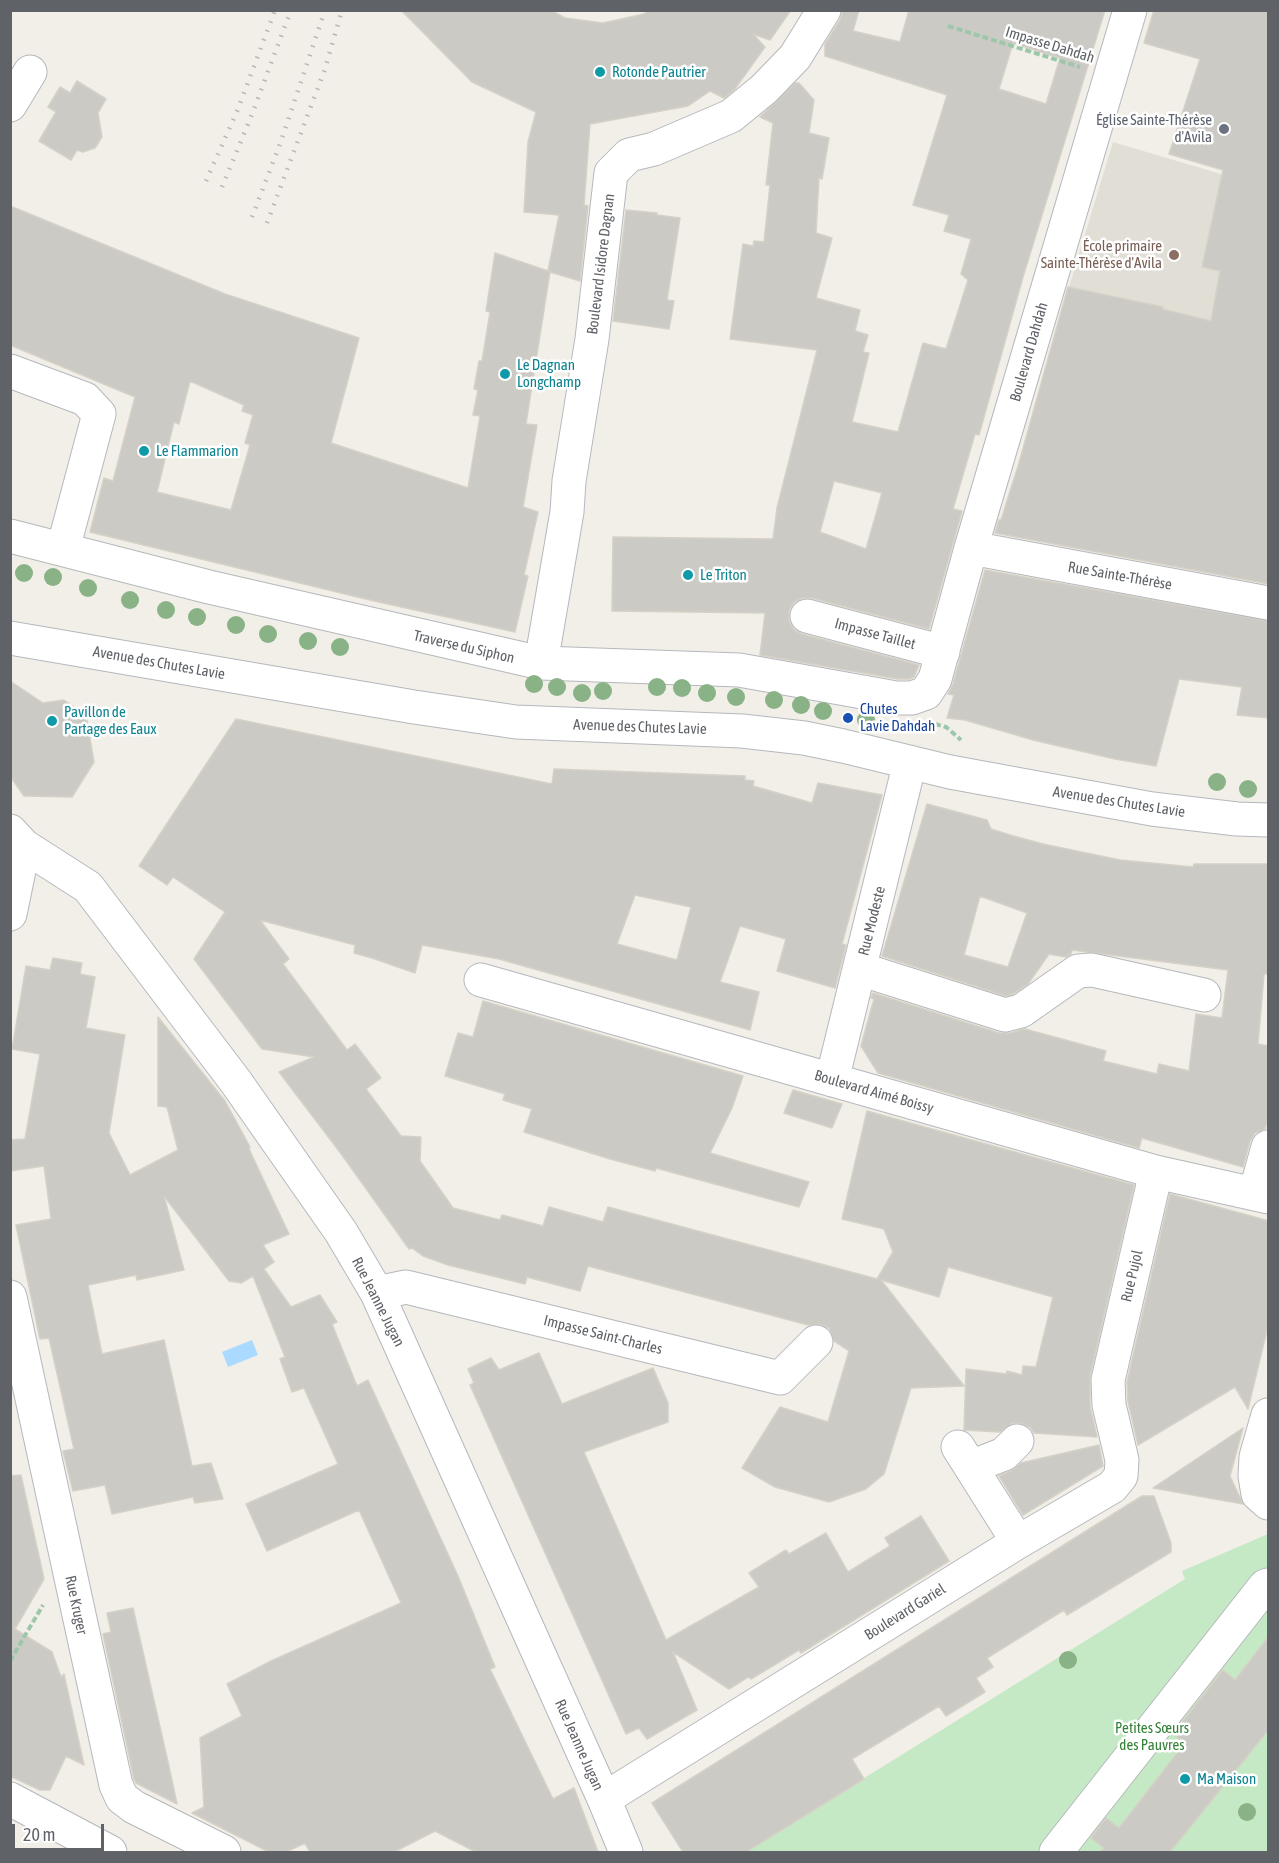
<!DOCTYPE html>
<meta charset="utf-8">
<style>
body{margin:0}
#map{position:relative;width:1279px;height:1863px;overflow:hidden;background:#f1efe8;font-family:"Asap Condensed",sans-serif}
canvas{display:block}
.frame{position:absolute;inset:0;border:12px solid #5f6368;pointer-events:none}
.scale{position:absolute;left:12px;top:1824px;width:92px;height:27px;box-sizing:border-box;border:3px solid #5f6368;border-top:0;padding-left:8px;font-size:18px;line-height:21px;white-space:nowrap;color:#5f6368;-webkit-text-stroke:4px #fff;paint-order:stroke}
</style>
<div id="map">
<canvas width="1279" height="1863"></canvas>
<div class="frame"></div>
<div class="scale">20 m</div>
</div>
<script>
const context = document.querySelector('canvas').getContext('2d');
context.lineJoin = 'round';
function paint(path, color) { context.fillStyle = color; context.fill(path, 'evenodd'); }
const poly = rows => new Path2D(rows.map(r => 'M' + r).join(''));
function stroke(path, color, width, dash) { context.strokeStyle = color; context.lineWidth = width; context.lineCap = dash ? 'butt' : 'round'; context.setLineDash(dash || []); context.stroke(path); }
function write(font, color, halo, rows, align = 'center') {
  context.font = font + ' "Asap Condensed",sans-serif'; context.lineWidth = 5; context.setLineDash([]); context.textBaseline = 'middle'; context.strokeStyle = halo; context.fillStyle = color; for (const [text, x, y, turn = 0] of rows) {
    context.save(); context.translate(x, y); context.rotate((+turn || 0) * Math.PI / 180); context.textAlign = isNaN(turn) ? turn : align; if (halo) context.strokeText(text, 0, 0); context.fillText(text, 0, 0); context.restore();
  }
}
const education = poly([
 [1113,142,1268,188,1268,461,1058,323]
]);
const green = poly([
 [1268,1534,1268,1852,745,1852,1185,1579,1182,1571]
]);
const water = poly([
 [252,1340,258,1355,228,1367,222,1352]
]);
const building = poly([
 [401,10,550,10,565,18,603,23,644,14,649,10,791,10,770,40,753,34,765,47,734,90,724,98,710,91,688,106,590,124,584,205,588,206,580,281,550,272,526,424,537,425,523,507,538,512,524,575,528,576,515,632,374,601,90,532,104,478,113,481,135,397,10,345,10,206,225,294,359,338,331,443,468,488,480,416,473,415,478,390,474,389,479,361,482,361,490,312,486,311,495,253,548,271,559,215,524,212,528,142,536,112,472,82,401,10],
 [190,381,244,405,242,411,253,415,245,443,250,445,231,510,157,492,174,422,179,424,190,381],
 [843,10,859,10,853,31,900,42,909,10,1105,10,1023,277,979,435,975,434,953,509,962,511,929,629,812,598,802,598,794,602,789,611,789,621,794,630,802,634,919,665,914,677,909,679,898,679,760,655,765,613,612,611,613,537,773,539,777,508,817,350,730,339,743,244,753,246,754,241,764,242,770,185,766,185,773,123,760,117,795,83,799,83,814,100,809,133,829,138,822,179,819,178,816,233,832,238,816,298,860,310,855,331,868,335,863,352,869,353,852,422,898,432,923,343,946,349,968,280,961,274,971,239,944,231,949,215,913,205,947,95,825,56,825,44,840,20,843,10],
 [1013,43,1060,58,1046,104,999,89,1013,43],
 [834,481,882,493,866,549,820,532,834,481],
 [1154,10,1269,10,1269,584,995,533,999,520,1001,520,1019,463,1068,287,1163,307,1162,309,1211,321,1220,271,1202,267,1223,170,1169,154,1200,59,1144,43,1154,10],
 [77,81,106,99,98,113,102,137,95,148,83,152,77,150,71,160,39,141,56,112,48,107,60,87,70,93,77,81],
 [626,210,657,213,657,215,680,218,667,300,674,301,669,329,613,321,626,210],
 [985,570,1269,621,1269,718,1237,715,1242,687,1179,679,1156,766,1115,759,1033,740,965,720,947,718,954,695,948,694,953,684,985,570],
 [10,681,43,703,64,700,86,715,94,762,72,797,24,796,10,776,10,681],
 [236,719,552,784,554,769,745,776,745,780,754,781,753,786,812,803,818,783,882,795,842,944,846,945,835,988,777,971,786,939,740,926,720,982,759,992,750,1030,499,959,422,945,415,973,372,958,354,953,355,945,260,920,289,959,283,964,347,1050,355,1044,381,1078,366,1089,401,1136,421,1137,420,1161,453,1208,500,1220,502,1215,543,1226,549,1207,603,1222,608,1207,877,1279,893,1252,884,1229,842,1219,867,1111,1134,1185,1090,1376,1090,1406,1097,1437,1034,1433,1030,1427,1021,1423,1012,1423,1000,1432,964,1430,966,1369,1007,1374,1007,1371,1022,1375,1023,1366,1036,1367,1053,1297,948,1267,939,1297,881,1280,964,1386,911,1388,884,1474,866,1489,829,1502,775,1487,742,1468,780,1407,828,1422,849,1351,834,1341,829,1328,820,1324,808,1325,588,1266,580,1291,527,1277,525,1284,448,1265,423,1256,412,1248,409,1249,342,1155,279,1072,314,1057,262,1049,194,959,225,912,173,877,167,885,139,866,236,719],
 [635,895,691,907,677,960,617,944,635,895],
 [927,804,987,820,991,829,1010,835,1043,844,1120,860,1193,867,1194,864,1269,864,1269,974,1264,974,1258,1044,1269,1046,1269,1115,1265,1129,1255,1133,1250,1141,1243,1167,1142,1138,1139,1148,878,1073,861,1046,874,999,871,998,873,993,999,1033,1010,1033,1025,1029,1106,1051,1103,1061,1157,1074,1159,1064,1189,1071,1196,1014,1222,1018,1228,970,1072,950,1071,954,1066,957,1049,954,1028,984,1013,994,1006,996,882,956,927,804],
 [980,896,1027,913,1008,967,964,955,980,896],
 [53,958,82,963,80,974,95,977,86,1028,125,1035,109,1133,130,1175,178,1150,167,1107,158,1106,158,1017,225,1101,250,1147,249,1149,289,1234,263,1245,274,1262,264,1269,291,1307,320,1295,337,1322,332,1324,357,1386,368,1380,458,1576,495,1667,490,1669,553,1799,574,1788,598,1852,476,1852,435,1831,394,1852,310,1852,305,1843,286,1852,269,1852,192,1813,204,1807,200,1738,242,1716,227,1684,271,1661,401,1603,359,1510,267,1551,246,1504,338,1464,304,1388,292,1392,280,1359,285,1357,253,1276,241,1283,229,1281,164,1196,184,1270,137,1280,136,1275,88,1285,102,1354,164,1340,192,1466,211,1463,223,1499,195,1503,193,1497,112,1514,105,1485,73,1491,63,1451,74,1449,49,1338,40,1339,16,1225,51,1219,44,1166,10,1171,10,1140,25,1139,40,1054,12,1049,26,966,50,970,53,958],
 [483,1001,743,1076,732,1108,710,1153,809,1182,799,1207,656,1168,655,1171,610,1159,524,1132,532,1109,503,1100,505,1094,445,1076,458,1033,473,1037,483,1001],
 [793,1090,842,1104,832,1128,784,1113,793,1090],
 [1170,1194,1269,1221,1269,1322,1248,1409,1235,1387,1138,1445,1128,1402,1127,1382,1170,1194],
 [539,1353,562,1404,653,1368,668,1403,668,1422,584,1452,666,1640,759,1587,749,1573,786,1550,789,1554,826,1533,848,1572,890,1546,885,1538,921,1516,949,1561,801,1653,799,1650,751,1679,748,1677,729,1689,673,1652,697,1710,647,1739,639,1728,626,1734,470,1385,474,1383,468,1369,491,1358,499,1370,539,1353],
 [1243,1428,1230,1476,1243,1504,1153,1488,1243,1428],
 [1099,1445,1103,1466,1023,1515,999,1476,1011,1471,1021,1463,1099,1445],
 [21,1475,44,1579,15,1629,52,1652,61,1677,64,1674,84,1765,66,1756,50,1790,40,1790,10,1776,10,1476,21,1475],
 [1142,1496,1154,1496,1171,1543,1171,1552,1067,1615,1064,1610,987,1658,993,1667,976,1678,985,1692,946,1716,939,1706,852,1759,864,1779,746,1852,683,1852,652,1803,1142,1496],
 [133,1608,170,1771,177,1804,136,1783,134,1779,103,1634,111,1632,107,1613,133,1608],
 [1269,1636,1269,1729,1170,1852,1100,1852,1104,1848,1091,1838,1106,1818,1119,1828,1185,1743,1173,1734,1223,1670,1235,1680,1269,1636]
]);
const path = poly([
 [948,26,1080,67],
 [935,724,946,727,961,740],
 [10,1661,43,1605]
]);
const minor = poly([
 [10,105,30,72],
 [10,371,85,399,99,414,63,549],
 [10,536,209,587,541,663,739,670,896,698,912,698,926,693,935,679,971,548,1130,10],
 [971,548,1268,603],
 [807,616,943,652],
 [10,638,414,707,516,722,742,731,804,738,843,746,950,772,1152,809,1237,819,1268,820],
 [541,663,567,512,569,481,592,339,611,173,629,155,654,149,731,116,764,89,795,57,824,10],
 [10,831,24,846,88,887,236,1082,341,1232,377,1293,604,1799,626,1852],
 [10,914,24,846],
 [860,969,1005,1015,1021,1011,1078,971,1092,970,1204,995],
 [481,980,1156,1172,1268,1197],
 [832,1080,910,762],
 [1255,1194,1268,1147],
 [377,1293,406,1287,780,1378,816,1342],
 [10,1297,116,1785,122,1798,134,1807,224,1852],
 [1268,1415,1256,1457,1255,1476,1258,1494,1268,1503],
 [958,1447,1018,1542],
 [971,1467,1004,1454,1017,1441],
 [10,1799,110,1852],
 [604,1799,1018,1542,1112,1487,1121,1476,1122,1460,1109,1405,1108,1380,1156,1172],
 [1056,1852,1265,1586,1268,1585]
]);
const rail = poly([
 [206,181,238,109,275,10],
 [222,187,251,117,291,10],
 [252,217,280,144,325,10],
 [267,223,325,69,342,10]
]);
const trees = [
 [24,573],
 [53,577],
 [88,588],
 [130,600],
 [166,610],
 [197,617],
 [236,625],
 [268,634],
 [308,641],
 [340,647],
 [534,684],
 [557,687],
 [657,687],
 [682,688],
 [603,691],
 [582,693],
 [707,693],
 [736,697],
 [774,700],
 [801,705],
 [823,711],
 [866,720],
 [1217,782],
 [1248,789],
 [1068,1660],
 [1247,1812]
];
const markers = [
 [600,72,6,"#0f9aa8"],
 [1224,129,6,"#6b7280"],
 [1174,255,6,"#8d6e63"],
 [505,374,6,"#0f9aa8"],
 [144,451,6,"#0f9aa8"],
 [688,575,6,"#0f9aa8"],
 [848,718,6,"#1a4fb4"],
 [52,721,6,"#0f9aa8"],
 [1185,1779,6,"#0f9aa8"]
];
const streetNames = [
 ["Impasse Dahdah",1050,45,17],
 ["Boulevard Isidore Dagnan",601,264,-83],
 ["Boulevard Dahdah",1029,352,-74],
 ["Rue Sainte-Thérèse",1120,576,10],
 ["Impasse Taillet",875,634,15],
 ["Traverse du Siphon",464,647,13],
 ["Avenue des Chutes Lavie",159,663,10],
 ["Avenue des Chutes Lavie",640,727,2],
 ["Avenue des Chutes Lavie",1119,802,9],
 ["Rue Modeste",872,921,-76],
 ["Boulevard Aimé Boissy",874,1092,16],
 ["Rue Pujol",1132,1276,-77],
 ["Rue Jeanne Jugan",378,1302,63],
 ["Impasse Saint-Charles",603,1335,14],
 ["Rue Kruger",76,1605,78],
 ["Boulevard Gariel",905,1612,-32],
 ["Rue Jeanne Jugan",579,1745,66]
];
const cultureNames = [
 ["Rotonde Pautrier",612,72],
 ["Le Dagnan",517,365],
 ["Longchamp",517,382],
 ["Le Flammarion",156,451],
 ["Le Triton",700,575],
 ["Pavillon de",64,712],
 ["Partage des Eaux",64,729],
 ["Ma Maison",1197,1779]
];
const worshipNames = [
 ["Église Sainte-Thérèse",1212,120],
 ["d'Avila",1212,137]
];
const educationNames = [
 ["École primaire",1162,246],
 ["Sainte-Thérèse d'Avila",1162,263]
];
const transitNames = [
 ["Chutes",860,709],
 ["Lavie Dahdah",860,726]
];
const parkNames = [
 ["Petites Sœurs",1152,1728],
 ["des Pauvres",1152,1745]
];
paint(education, '#e1ded6');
paint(green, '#c5e8c5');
paint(water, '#aadaff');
paint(building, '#cccac5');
stroke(building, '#d6d1c6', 1.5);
stroke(minor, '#b5b8bc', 35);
stroke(path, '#9cc7a9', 4, [6, 3]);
stroke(minor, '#fff', 33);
stroke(rail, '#b6b7b8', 4.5, [1.5, 8]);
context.fillStyle = '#89b387';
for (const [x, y] of trees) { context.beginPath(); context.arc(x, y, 9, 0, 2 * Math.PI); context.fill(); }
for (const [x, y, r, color] of markers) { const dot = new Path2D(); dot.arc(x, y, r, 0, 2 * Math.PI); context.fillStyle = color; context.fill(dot); stroke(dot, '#fff', 2); }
write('15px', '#5f6368', '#fff', streetNames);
write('15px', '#0d838f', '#fff', cultureNames, 'left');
write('15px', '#5b616d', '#fff', worshipNames, 'right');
write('15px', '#785e54', '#fff', educationNames, 'right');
write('15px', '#164399', '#fff', transitNames, 'left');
write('15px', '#348238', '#fff', parkNames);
</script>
